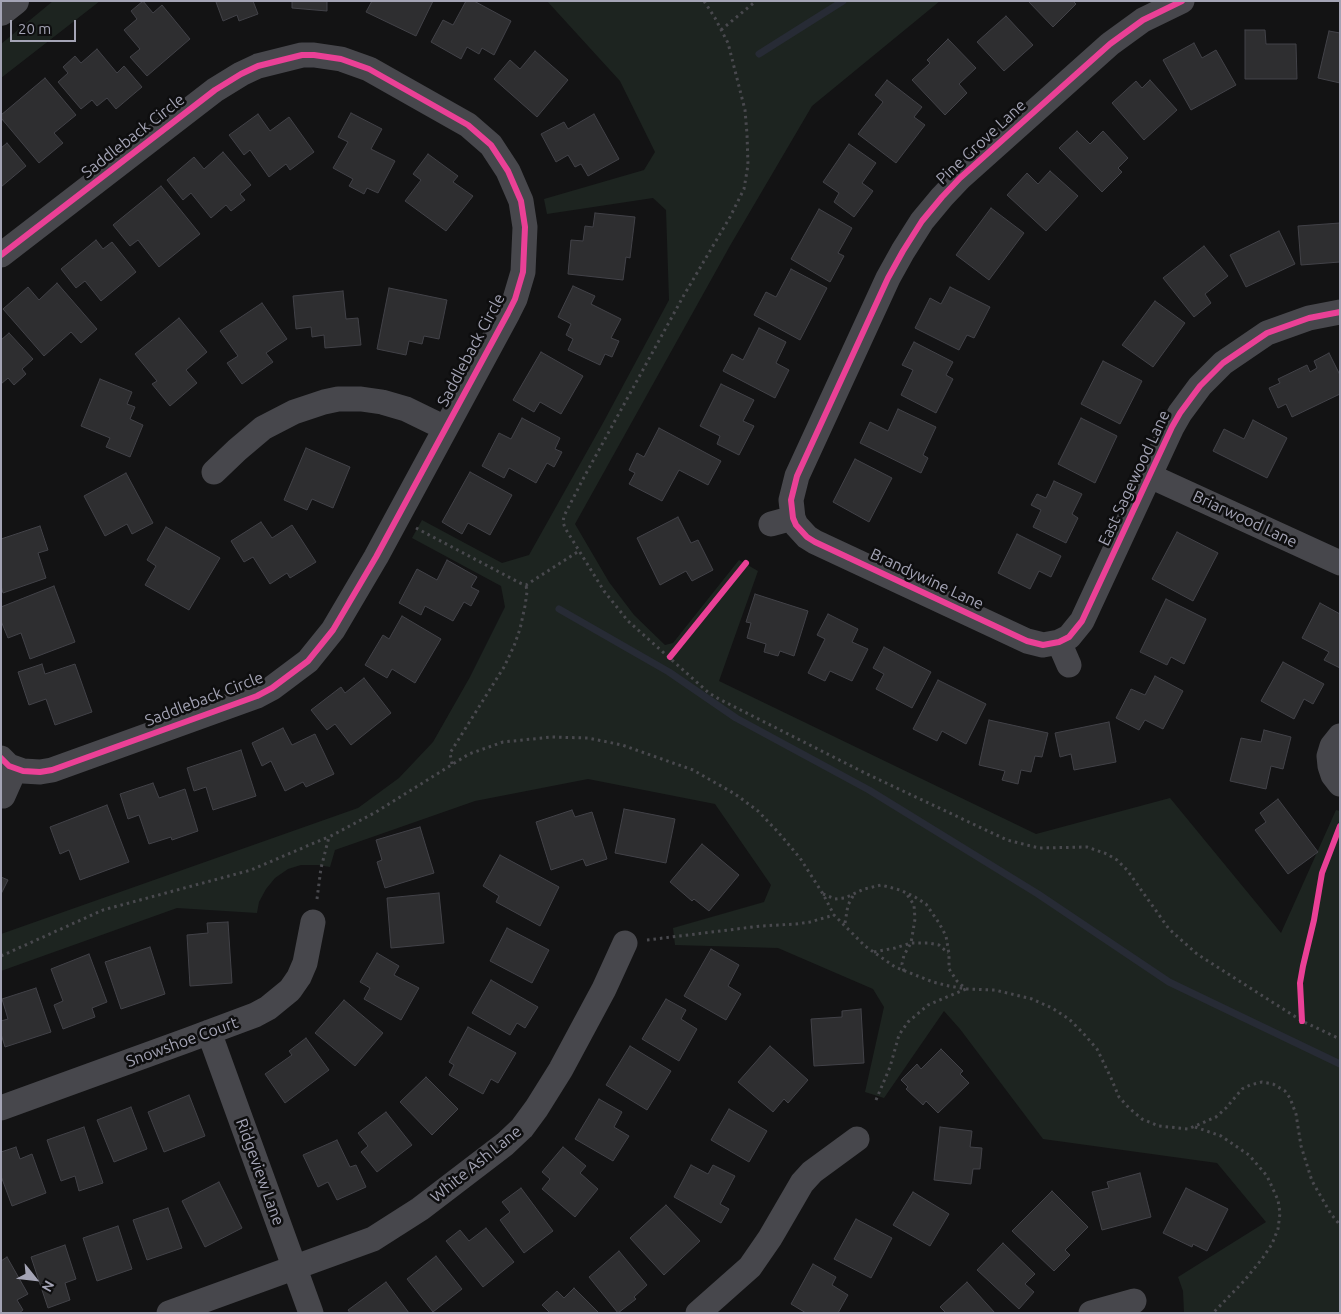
<!DOCTYPE html>
<style>
body{margin:0}
#map{position:relative;width:1341px;height:1314px;overflow:hidden;background:#131314;font-family:Ubuntu,sans-serif}
canvas{display:block}
.frame{position:absolute;inset:0;border:2px solid #a4a4b5;pointer-events:none}
.north{position:absolute;left:10px;top:1254px;width:50px;height:50px;-webkit-text-stroke:4px #0e0e0f;paint-order:stroke;rotate:119deg;font-size:14px;font-weight:700;line-height:20px;text-align:center;color:#a4a4b5}
.north::after{content:'';display:block;margin:auto;width:18px;height:22px;background:#a4a4b5;clip-path:polygon(50% 0,100% 100%,50% 72%,0 100%)}
.scale{position:absolute;left:10px;top:20px;width:66px;height:22px;box-sizing:border-box;border:2px solid #a4a4b5;border-top:0;padding-left:6px;font-size:15px;line-height:18px;white-space:nowrap;color:#a4a4b5;-webkit-text-stroke:4px #0e0e0f;paint-order:stroke}
</style>
<div id="map">
<canvas width="1341" height="1314"></canvas>
<div class="frame"></div>
<div class="north">N</div>
<div class="scale">20 m</div>
</div>
<script>
const context = document.querySelector('canvas').getContext('2d');
context.lineJoin = 'round';
function paint(path, color) { context.fillStyle = color; context.fill(path, 'evenodd'); }
const poly = rows => new Path2D(rows.map(r => 'M' + r).join(''));
function stroke(path, color, width, dash) { context.strokeStyle = color; context.lineWidth = width; context.lineCap = dash ? 'butt' : 'round'; context.setLineDash(dash || []); context.stroke(path); }
function write(font, color, halo, rows, align = 'center') {
  context.font = font + ' Ubuntu,sans-serif'; context.lineWidth = 5; context.setLineDash([]); context.textBaseline = 'middle'; context.strokeStyle = halo; context.fillStyle = color; for (const [text, x, y, turn = 0] of rows) {
    context.save(); context.translate(x, y); context.rotate((+turn || 0) * Math.PI / 180); context.textAlign = isNaN(turn) ? turn : align; if (halo) context.strokeText(text, 0, 0); context.fillText(text, 0, 0); context.restore();
  }
}
const green = poly([
 [53,1,100,1,1,78,1,44],
 [547,1,940,1,812,106,731,244,575,524,609,582,634,615,665,645,673,643,739,560,758,571,719,681,1036,834,1170,798,1281,933,1336,810,1340,811,1340,1313,1184,1313,1183,1291,1178,1277,1266,1222,1217,1163,1043,1139,960,1029,944,1011,884,1098,865,1092,884,1007,873,989,778,948,675,945,673,928,764,902,771,885,715,804,588,779,475,801,335,850,330,867,318,865,301,865,288,869,275,878,266,889,259,902,257,913,177,908,1,971,1,934,358,808,399,778,433,742,470,677,505,607,501,586,412,538,422,520,502,563,529,555,603,423,669,300,666,210,653,198,547,214,544,199,644,170,655,152,620,81]
]);
const stream = poly([
 [759,54,843,1],
 [559,609,669,672,736,718,869,790,1038,894,1169,982,1340,1064]
]);
const building = poly([
 [143,1,153,13,162,5,190,39,147,76,130,57,140,49,124,30,137,19,131,11,143,1],
 [218,1,253,1,258,14,239,21,237,15,223,21,216,2,218,1],
 [292,1,327,1,327,11,292,8,292,1],
 [372,1,433,1,416,36,366,12,372,1],
 [466,1,474,1,511,21,494,55,482,48,479,54,467,47,461,59,431,42,443,20,453,25,466,1],
 [1028,1,1073,1,1076,4,1053,27,1028,1],
 [1006,16,1033,45,1004,71,977,42,1006,16],
 [1245,30,1265,30,1266,44,1296,44,1297,79,1245,79,1245,30],
 [1329,31,1340,33,1340,83,1318,78,1329,31],
 [948,39,976,68,959,84,967,93,945,115,912,80,930,63,927,60,948,39],
 [1194,43,1202,58,1216,50,1236,85,1191,110,1163,60,1194,43],
 [97,49,117,73,124,66,142,87,116,109,107,98,97,106,92,100,81,109,58,82,68,73,63,67,75,56,81,63,97,49],
 [535,51,568,80,537,117,494,79,510,60,520,69,535,51],
 [45,78,76,115,54,133,63,143,39,163,1,118,1,115,45,78],
 [887,80,922,107,914,117,925,125,896,163,858,134,883,102,875,95,887,80],
 [1150,80,1177,110,1144,140,1112,103,1136,81,1142,88,1150,80],
 [351,113,382,129,371,149,395,161,378,193,367,188,364,194,349,186,353,179,333,168,348,142,338,137,351,113],
 [258,114,270,131,289,117,314,152,290,170,286,164,269,177,250,150,244,155,229,135,258,114],
 [594,114,619,159,588,176,581,164,575,167,568,155,556,162,541,134,564,122,568,129,594,114],
 [1077,131,1090,144,1103,131,1128,158,1118,168,1122,172,1102,192,1059,148,1077,131],
 [7,143,26,166,1,187,1,148,7,143],
 [849,144,876,163,862,183,873,191,854,217,834,202,839,193,823,182,849,144],
 [223,152,251,185,240,194,245,200,231,211,226,205,211,218,191,193,183,200,167,180,194,157,204,169,223,152],
 [428,154,458,176,453,182,473,196,446,231,405,201,421,180,413,174,428,154],
 [1050,171,1078,196,1046,231,1007,195,1027,173,1038,184,1050,171],
 [161,186,200,234,159,267,138,240,130,246,113,225,161,186],
 [991,208,1024,233,989,280,956,255,991,208],
 [819,209,852,228,838,253,844,256,830,282,791,259,819,209],
 [595,213,635,217,630,258,626,257,623,280,568,274,571,240,583,241,585,226,593,227,595,213],
 [1340,223,1340,262,1301,265,1298,226,1340,223],
 [1279,231,1295,264,1246,287,1230,255,1279,231],
 [96,240,103,249,112,242,136,272,101,301,85,281,76,288,61,269,96,240],
 [1204,246,1228,276,1205,294,1211,303,1194,317,1163,278,1204,246],
 [791,269,827,288,800,340,754,315,766,292,776,297,791,269],
 [57,283,97,329,81,343,71,332,44,356,3,309,28,287,39,300,57,283],
 [573,286,595,296,591,304,621,319,611,338,619,341,612,357,605,354,600,365,568,350,573,339,566,335,571,324,558,317,573,286],
 [950,287,990,307,974,338,967,335,959,350,915,328,930,298,941,304,950,287],
 [389,288,447,300,439,339,424,336,422,344,409,341,406,355,377,349,389,288],
 [343,291,346,319,358,318,361,345,325,348,324,335,312,337,311,327,296,329,293,296,343,291],
 [1155,301,1185,323,1153,367,1122,345,1155,301],
 [262,303,287,339,266,353,273,362,242,384,227,363,238,356,220,331,262,303],
 [179,318,207,352,186,370,197,383,170,406,152,384,157,381,135,354,179,318],
 [759,328,786,342,776,363,789,370,775,398,723,371,732,354,743,360,759,328],
 [9,333,33,359,22,369,26,374,14,385,8,378,1,384,1,340,9,333],
 [914,342,953,362,946,375,953,379,936,413,901,395,913,370,902,365,914,342],
 [541,352,583,376,561,414,540,402,534,412,513,400,541,352],
 [1329,353,1340,375,1340,394,1292,417,1286,404,1278,408,1269,388,1280,383,1278,379,1307,365,1310,372,1317,368,1314,361,1329,353],
 [1103,361,1142,381,1120,424,1081,404,1103,361],
 [100,379,132,392,127,404,135,407,130,419,143,425,130,457,106,447,110,438,81,426,100,379],
 [721,384,754,400,743,421,754,426,739,455,717,444,720,436,700,426,721,384],
 [898,409,936,427,923,455,928,458,921,473,860,443,870,422,888,431,898,409],
 [522,418,560,438,555,449,562,452,554,467,547,463,536,483,509,468,504,478,482,466,499,433,511,439,522,418],
 [1081,418,1117,436,1095,483,1058,464,1081,418],
 [1253,420,1287,438,1267,478,1213,451,1224,429,1244,439,1253,420],
 [659,428,721,461,708,485,679,470,662,501,629,484,635,473,629,470,637,453,644,457,659,428],
 [306,448,350,467,333,508,312,499,307,510,284,500,306,448],
 [855,459,892,478,869,522,833,502,855,459],
 [470,472,512,495,490,535,468,523,462,534,442,522,470,472],
 [126,473,153,523,132,534,127,524,105,536,84,496,126,473],
 [1054,481,1082,494,1072,514,1078,518,1066,543,1033,527,1041,510,1031,505,1037,494,1046,498,1054,481],
 [678,517,691,543,698,540,713,570,692,581,686,571,660,585,637,538,678,517],
 [261,522,272,538,292,525,316,562,290,578,287,573,270,584,253,557,244,562,231,541,261,522],
 [40,526,48,550,38,553,46,578,3,593,1,586,1,539,40,526],
 [166,527,220,558,189,610,145,585,156,566,147,560,166,527],
 [1177,532,1218,553,1193,601,1152,579,1177,532],
 [1017,534,1061,556,1051,577,1039,571,1030,589,998,573,1017,534],
 [447,560,477,577,471,587,479,591,471,606,464,602,453,621,425,606,421,615,399,603,417,569,437,580,447,560],
 [54,586,75,642,30,659,21,633,8,638,1,621,1,607,54,586],
 [755,594,808,611,794,656,780,651,778,656,764,652,766,644,747,638,751,623,746,622,755,594],
 [1166,599,1206,619,1184,664,1171,657,1167,665,1140,652,1166,599],
 [1320,603,1340,614,1340,668,1324,660,1329,652,1302,638,1320,603],
 [828,614,858,629,852,642,868,649,852,681,830,671,825,681,808,673,825,639,817,635,828,614],
 [402,616,441,639,415,683,392,669,387,678,365,665,383,635,389,639,402,616],
 [884,647,931,672,912,708,876,689,884,674,873,668,884,647],
 [1283,662,1324,684,1313,704,1304,699,1294,719,1261,701,1283,662],
 [42,664,45,674,75,664,92,712,55,725,46,699,29,705,18,672,42,664],
 [1155,676,1183,691,1163,729,1145,720,1139,730,1116,718,1131,689,1145,695,1155,676],
 [364,678,391,713,351,745,335,724,327,730,311,710,341,687,345,693,364,678],
 [938,680,986,704,966,744,942,731,937,741,913,729,938,680],
 [989,720,1048,733,1042,757,1035,756,1031,772,1021,770,1018,784,1002,780,1005,771,979,765,989,720],
 [1109,722,1116,762,1074,770,1071,754,1060,757,1055,733,1109,722],
 [283,728,292,745,315,734,334,774,306,787,303,782,285,791,271,761,262,766,252,743,283,728],
 [1264,730,1291,737,1283,769,1271,766,1266,789,1230,781,1241,738,1261,742,1264,730],
 [241,750,256,796,213,810,206,787,194,791,187,768,241,750],
 [153,783,159,798,185,789,198,831,172,840,171,837,149,844,139,815,128,819,120,794,153,783],
 [1278,799,1318,852,1288,874,1255,830,1266,822,1260,813,1278,799],
 [107,805,129,862,80,880,69,850,60,854,50,827,107,805],
 [624,809,675,819,666,863,615,853,624,809],
 [572,810,575,817,592,812,607,859,586,866,583,859,551,870,536,822,572,810],
 [420,827,434,873,385,888,377,862,382,860,376,840,420,827],
 [702,844,739,875,709,911,694,899,692,901,670,882,702,844],
 [500,855,559,887,540,926,496,902,499,896,483,886,500,855],
 [1,877,8,880,1,894,1,877],
 [439,893,444,943,391,948,387,898,439,893],
 [228,922,232,983,190,986,187,935,208,933,207,923,228,922],
 [507,928,549,950,532,983,490,961,507,928],
 [150,947,165,994,121,1009,105,962,150,947],
 [711,949,739,965,728,986,741,994,726,1020,684,996,711,949],
 [377,953,399,966,394,975,419,988,401,1020,364,999,370,988,360,982,377,953],
 [89,954,107,1002,92,1008,95,1017,63,1029,54,1005,63,1001,51,969,89,954],
 [491,980,538,1007,525,1028,517,1023,510,1035,472,1013,491,980],
 [36,988,51,1032,5,1047,1,1034,1,1021,8,1019,2,999,36,988],
 [666,999,686,1010,681,1019,697,1029,679,1061,642,1039,666,999],
 [344,1000,383,1033,355,1066,315,1033,344,1000],
 [861,1009,864,1063,814,1066,811,1019,842,1017,842,1011,861,1009],
 [468,1027,516,1053,498,1083,491,1079,483,1094,449,1075,454,1065,449,1062,468,1027],
 [306,1038,329,1070,285,1103,265,1074,292,1055,289,1051,306,1038],
 [630,1046,671,1071,647,1110,606,1085,630,1046],
 [770,1046,808,1080,788,1103,784,1099,773,1112,738,1082,770,1046],
 [941,1049,963,1071,960,1074,969,1083,938,1113,926,1101,923,1105,906,1089,908,1087,901,1080,917,1064,921,1069,941,1049],
 [426,1077,458,1109,432,1135,400,1102,426,1077],
 [189,1095,205,1136,164,1152,148,1112,189,1095],
 [599,1099,622,1112,614,1127,629,1136,613,1161,575,1139,599,1099],
 [131,1107,147,1149,114,1162,97,1120,131,1107],
 [729,1109,767,1131,749,1162,711,1140,729,1109],
 [386,1112,412,1145,377,1172,361,1152,368,1146,358,1133,386,1112],
 [84,1127,103,1183,79,1191,75,1176,61,1181,47,1140,84,1127],
 [940,1127,972,1131,970,1147,982,1148,980,1169,973,1169,971,1184,934,1180,940,1127],
 [337,1140,350,1167,356,1165,366,1187,337,1200,328,1182,318,1187,303,1155,337,1140],
 [16,1147,20,1159,32,1154,46,1193,12,1206,1,1176,1,1152,16,1147],
 [563,1147,586,1166,580,1173,598,1189,575,1217,542,1189,550,1179,542,1172,563,1147],
 [691,1165,708,1174,713,1165,735,1176,720,1204,729,1209,721,1223,674,1197,691,1165],
 [1140,1173,1151,1217,1102,1230,1092,1192,1109,1188,1107,1182,1140,1173],
 [219,1182,242,1228,205,1247,182,1201,219,1182],
 [521,1188,553,1231,524,1253,500,1220,510,1212,502,1202,521,1188],
 [1186,1188,1228,1209,1207,1251,1193,1244,1192,1247,1163,1233,1186,1188],
 [1052,1191,1088,1227,1065,1250,1070,1255,1054,1271,1012,1231,1052,1191],
 [913,1192,949,1214,930,1246,893,1225,913,1192],
 [666,1205,700,1241,664,1275,630,1238,666,1205],
 [168,1208,182,1248,147,1260,133,1220,168,1208],
 [856,1219,892,1238,871,1278,834,1259,856,1219],
 [118,1226,132,1269,97,1281,83,1238,118,1226],
 [486,1228,514,1262,483,1287,446,1241,460,1230,469,1241,486,1228],
 [1003,1243,1035,1274,1025,1284,1034,1292,1019,1309,977,1270,1003,1243],
 [65,1245,76,1279,65,1283,70,1300,48,1308,31,1257,65,1245],
 [619,1251,647,1285,634,1297,636,1299,618,1313,589,1277,619,1251],
 [436,1256,462,1289,433,1312,407,1279,436,1256],
 [7,1257,28,1294,17,1300,23,1310,19,1313,1,1313,1,1261,7,1257],
 [813,1264,836,1277,832,1285,848,1295,838,1313,806,1313,791,1304,813,1264],
 [386,1282,409,1313,350,1313,348,1310,386,1282],
 [967,1282,995,1313,946,1313,940,1307,967,1282],
 [574,1288,599,1313,550,1313,542,1305,557,1291,564,1298,574,1288]
]);
const path = poly([
 [704,1,715,18,728,43,745,110,747,134,748,165,744,189,730,217,684,295,583,479,564,516,563,522,565,528,604,591,628,621,709,693,719,699,867,774,1007,840,1039,848,1087,847,1107,854,1117,860,1127,870,1169,929,1197,954,1302,1021,1340,1039],
 [721,30,756,1],
 [416,528,520,583,526,585,579,551],
 [670,657,746,563],
 [452,764,450,753,504,667,514,646,520,629,525,606,527,592,526,585],
 [823,894,835,899,845,898,864,889,881,885,900,890,915,897,926,904,939,923,946,936,949,954,949,969,957,981,966,989],
 [317,899,321,868,329,837,376,812,469,754,503,742,552,737,588,738,622,745,693,770,735,794,758,811,778,832,800,858,823,894,834,915,865,946,895,967,933,982,949,986,967,989,995,990,1032,999,1052,1008,1069,1019,1083,1033,1097,1049,1111,1078,1119,1097,1129,1108,1142,1119,1159,1126,1188,1129,1216,1117,1226,1108,1242,1089,1250,1085,1262,1082,1273,1084,1285,1091,1290,1098,1296,1114,1301,1146,1312,1181,1331,1214,1340,1225],
 [845,923,848,905,853,896],
 [647,940,761,926,796,924,810,922,834,915],
 [874,952,895,948,911,943,929,943,939,945,948,953],
 [1,956,103,910,251,870,328,837],
 [904,971,902,964,904,955,911,943,915,919,914,905,906,893],
 [1302,1021,1300,983,1303,966,1314,920,1322,873,1340,826],
 [876,1100,890,1067,899,1035,908,1022,928,1005,966,989],
 [1195,1127,1221,1136,1249,1155,1267,1176,1278,1200,1280,1213,1278,1229,1272,1244,1262,1259,1244,1281,1213,1313]
]);
const street = poly([
 [1182,1,1143,20,1110,44,960,178,942,197,922,221,903,251,888,278,797,476,791,500,793,518,796,525,807,537,815,542,1027,641,1043,645,1059,642,1069,637,1082,621,1172,427,1180,413,1200,386,1223,363,1267,333,1309,318,1340,312],
 [1,255,215,90,241,74,258,66,302,55,314,55,341,59,369,69,468,125,491,145,508,171,521,201,525,227,523,272,515,299,508,313,376,557,333,630,308,661,272,688,257,696,52,770,40,772,23,771,9,766,1,758],
 [214,472,237,450,263,428,294,412,324,402,338,399,361,399,382,402,406,409,445,428],
 [1150,476,1340,563],
 [771,524,793,518],
 [1059,642,1069,665],
 [1340,736,1332,746,1329,756,1330,766,1333,775,1340,784],
 [3,796,15,769],
 [209,1032,311,1313],
 [1,1108,188,1040,255,1015,268,1008,290,990,299,977,305,963,313,922],
 [169,1313,373,1239,420,1209,505,1144,522,1128,536,1109,561,1069,604,989,625,943],
 [698,1313,750,1267,770,1238,802,1183,812,1172,857,1139],
 [1091,1313,1134,1301]
]);
const secondary = poly([
 [1,12,15,1]
]);
const cycleway = poly([
 [1182,1,1143,20,1110,44,960,178,942,197,922,221,903,251,888,278,797,476,791,500,793,518,796,525,807,537,815,542,1027,641,1043,645,1059,642,1069,637,1082,621,1172,427,1180,413,1200,386,1223,363,1267,333,1309,318,1340,312],
 [1,255,215,90,241,74,258,66,302,55,314,55,341,59,369,69,468,125,491,145,508,171,521,201,525,227,523,272,515,299,508,313,376,557,333,630,308,661,272,688,257,696,52,770,40,772,23,771,9,766,1,758],
 [670,657,746,563],
 [1302,1021,1300,983,1303,966,1314,920,1322,873,1340,826]
]);
const streetNames = [
 ["Saddleback Circle",133,136,-38],
 ["Pine Grove Lane",981,142,-43],
 ["Saddleback Circle",471,350,-62],
 ["East Sagewood Lane",1134,478,-65],
 ["Briarwood Lane",1245,519,25],
 ["Brandywine Lane",927,579,25],
 ["Saddleback Circle",204,699,-21],
 ["Snowshoe Court",182,1042,-20],
 ["White Ash Lane",476,1164,-39],
 ["Ridgeview Lane",260,1172,70]
];
paint(green, '#1d2420');
stroke(stream, '#272b35', 7);
paint(building, '#2e2e30');
stroke(building, '#424248', 1);
stroke(path, '#49494e', 3, [2.5, 4]);
stroke(street, '#47474c', 25);
stroke(secondary, '#4b4b50', 28);
stroke(cycleway, '#ea4096', 6);
write('16px', '#a4a4b5', '#0e0e0f', streetNames);
</script>
